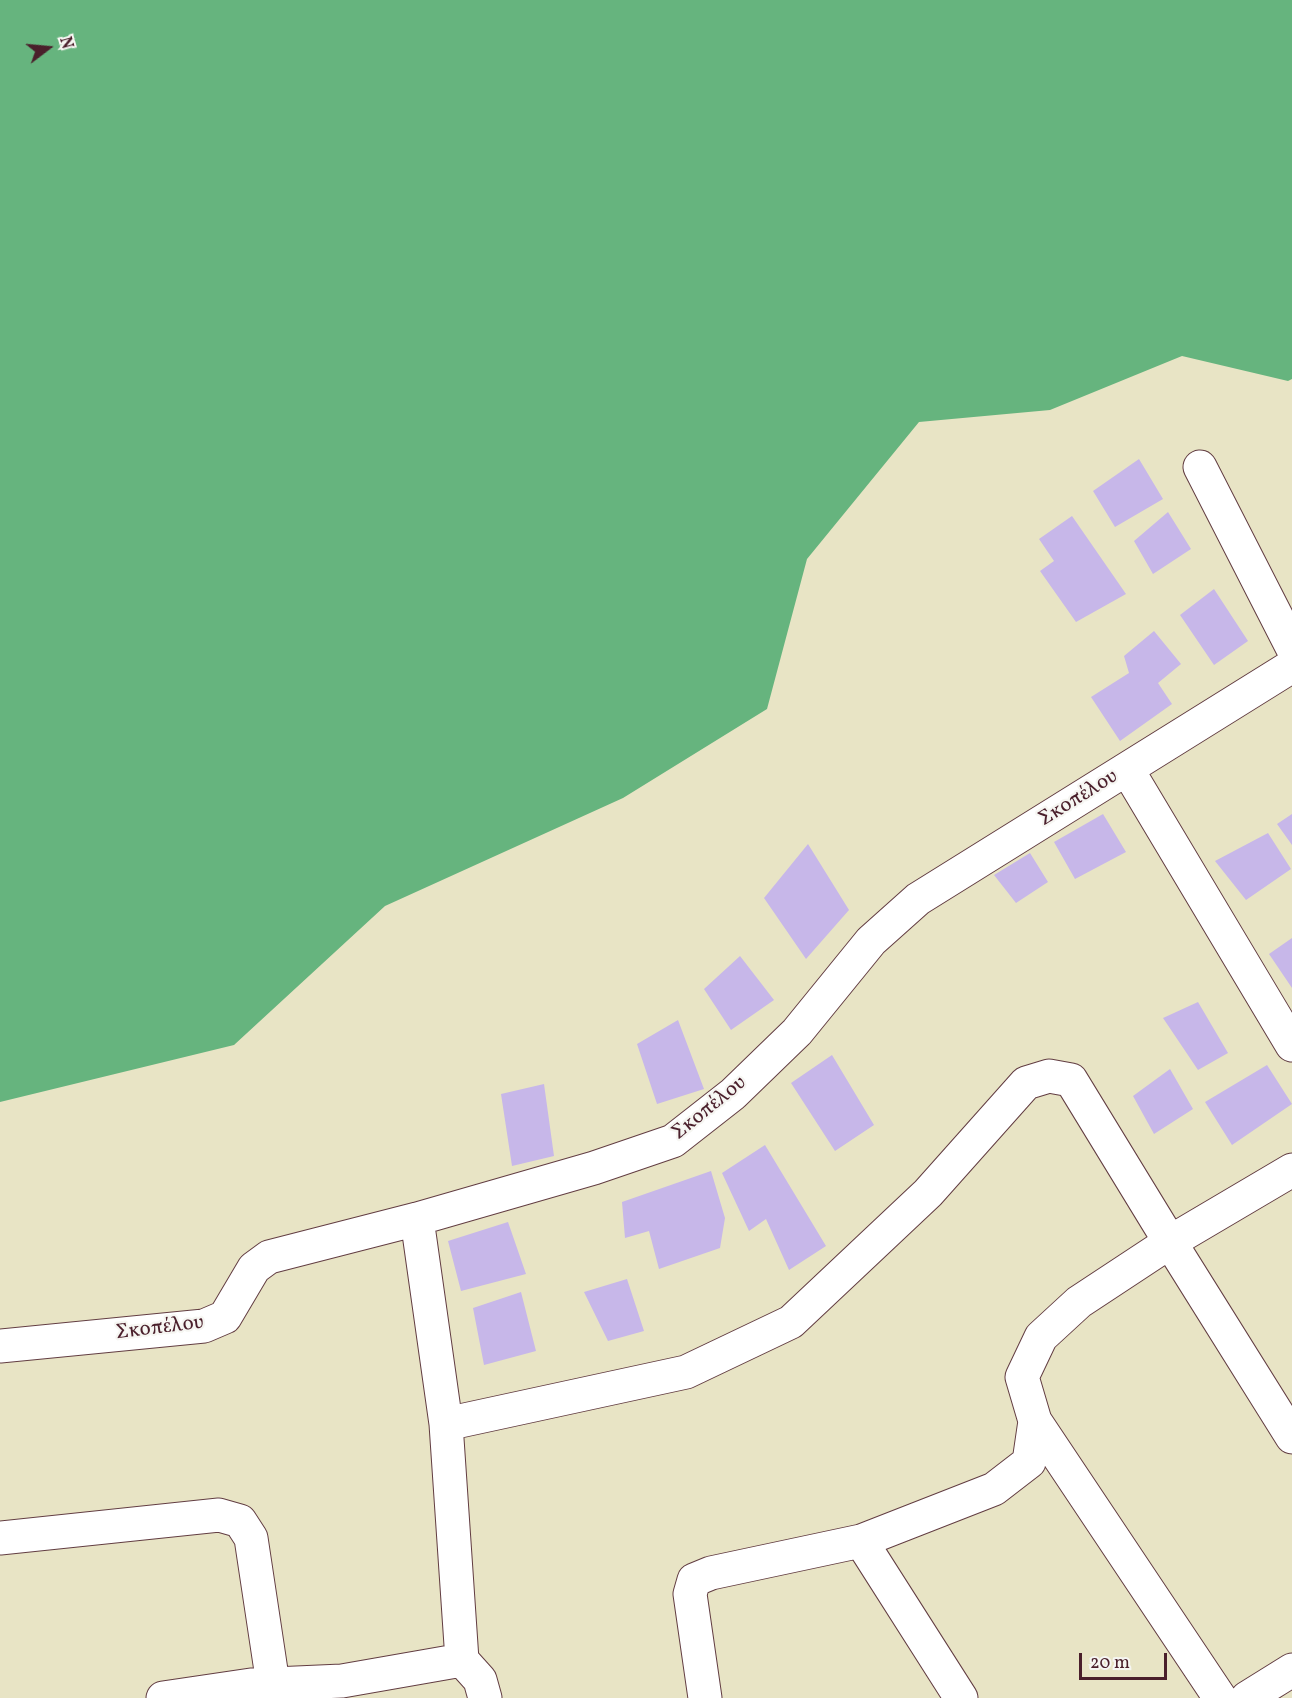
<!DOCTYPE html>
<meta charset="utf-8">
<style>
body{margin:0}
#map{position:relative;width:1292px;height:1698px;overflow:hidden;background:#e8e4c5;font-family:Vollkorn,serif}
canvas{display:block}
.north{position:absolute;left:18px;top:18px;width:60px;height:60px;-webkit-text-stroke:4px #f6f6f2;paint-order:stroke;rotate:74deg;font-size:16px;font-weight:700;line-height:24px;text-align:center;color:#4a1f2b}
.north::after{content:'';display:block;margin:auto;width:21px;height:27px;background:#4a1f2b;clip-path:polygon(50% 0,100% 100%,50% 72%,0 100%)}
.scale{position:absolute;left:1079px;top:1653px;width:88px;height:27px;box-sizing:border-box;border:3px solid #4a1f2b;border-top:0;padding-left:8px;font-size:18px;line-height:21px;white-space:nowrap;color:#4a1f2b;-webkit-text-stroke:4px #f6f6f2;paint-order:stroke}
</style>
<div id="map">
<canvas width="1292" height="1698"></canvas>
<div class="north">N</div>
<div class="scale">20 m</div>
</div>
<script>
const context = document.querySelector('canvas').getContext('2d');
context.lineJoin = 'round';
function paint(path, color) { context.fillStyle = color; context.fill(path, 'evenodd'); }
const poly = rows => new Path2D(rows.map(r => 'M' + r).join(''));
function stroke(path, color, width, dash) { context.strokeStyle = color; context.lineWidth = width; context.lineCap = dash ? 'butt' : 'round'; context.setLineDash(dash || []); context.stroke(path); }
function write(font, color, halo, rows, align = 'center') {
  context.font = font + ' Vollkorn,serif'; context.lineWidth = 4.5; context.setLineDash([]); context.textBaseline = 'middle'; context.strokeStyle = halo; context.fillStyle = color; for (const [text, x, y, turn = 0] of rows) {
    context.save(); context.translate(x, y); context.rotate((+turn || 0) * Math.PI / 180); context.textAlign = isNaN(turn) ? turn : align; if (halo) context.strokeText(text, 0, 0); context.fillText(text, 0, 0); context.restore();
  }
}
const forest = poly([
 [0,0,1292,0,1292,379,1288,381,1182,356,1050,410,919,422,807,559,767,709,623,798,385,906,234,1045,0,1102]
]);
const building = poly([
 [1139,459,1163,499,1115,527,1093,491],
 [1168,512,1191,549,1153,574,1134,541],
 [1072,516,1126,594,1076,622,1040,571,1054,561,1039,539],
 [1214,589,1248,641,1214,665,1180,615],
 [1154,631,1181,664,1158,683,1172,704,1120,741,1091,697,1129,673,1124,656],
 [1103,814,1126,852,1075,879,1054,842],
 [1292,814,1292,845,1277,824],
 [1268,833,1291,869,1246,900,1215,861],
 [808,844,849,910,806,959,764,898],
 [1030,853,1048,882,1016,903,994,875],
 [1292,938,1292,988,1269,954],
 [740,956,774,1000,731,1030,704,989],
 [1198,1002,1228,1053,1198,1070,1163,1018],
 [678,1020,704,1089,657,1104,637,1044],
 [832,1055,874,1125,835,1151,791,1083],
 [1267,1065,1292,1104,1232,1145,1205,1102],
 [1170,1069,1193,1109,1154,1134,1133,1096],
 [544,1084,554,1156,512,1166,501,1094],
 [765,1145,826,1246,789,1270,766,1219,749,1231,722,1173],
 [711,1171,725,1218,720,1248,659,1269,649,1231,625,1238,622,1202],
 [508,1222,526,1274,461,1291,448,1241],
 [627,1279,644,1331,608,1341,584,1292],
 [521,1292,536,1351,484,1365,473,1308]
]);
const minor = poly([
 [1200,467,1292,647],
 [1127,769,1292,1045],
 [417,1219,446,1424,462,1660,480,1680,485,1698],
 [0,1346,204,1326,225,1317,254,1268,269,1257,417,1219,594,1168,673,1141,733,1094,797,1032,871,941,918,899,1292,666],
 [1035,1421,1220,1698],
 [446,1424,686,1372,791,1322,928,1193,1026,1083,1049,1076,1071,1080,1170,1242,1292,1437],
 [0,1538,219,1515,240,1521,251,1538,273,1684],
 [861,1541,961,1698],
 [163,1698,251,1685,342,1681,462,1660],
 [705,1698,690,1594,694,1580,711,1573,861,1541,994,1489,1029,1462,1035,1421,1022,1377,1041,1337,1079,1302,1170,1242,1292,1170],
 [1247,1698,1292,1670]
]);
const streetNames = [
 ["Σκοπέλου",1079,799,-32],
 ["Σκοπέλου",710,1109,-39],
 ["Σκοπέλου",160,1329,-7]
];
paint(forest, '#66b47e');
paint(building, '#c7b7e9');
stroke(minor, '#623d42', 35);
stroke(minor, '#fff', 33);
write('21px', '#4a1f2b', '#f6f6f2', streetNames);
</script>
